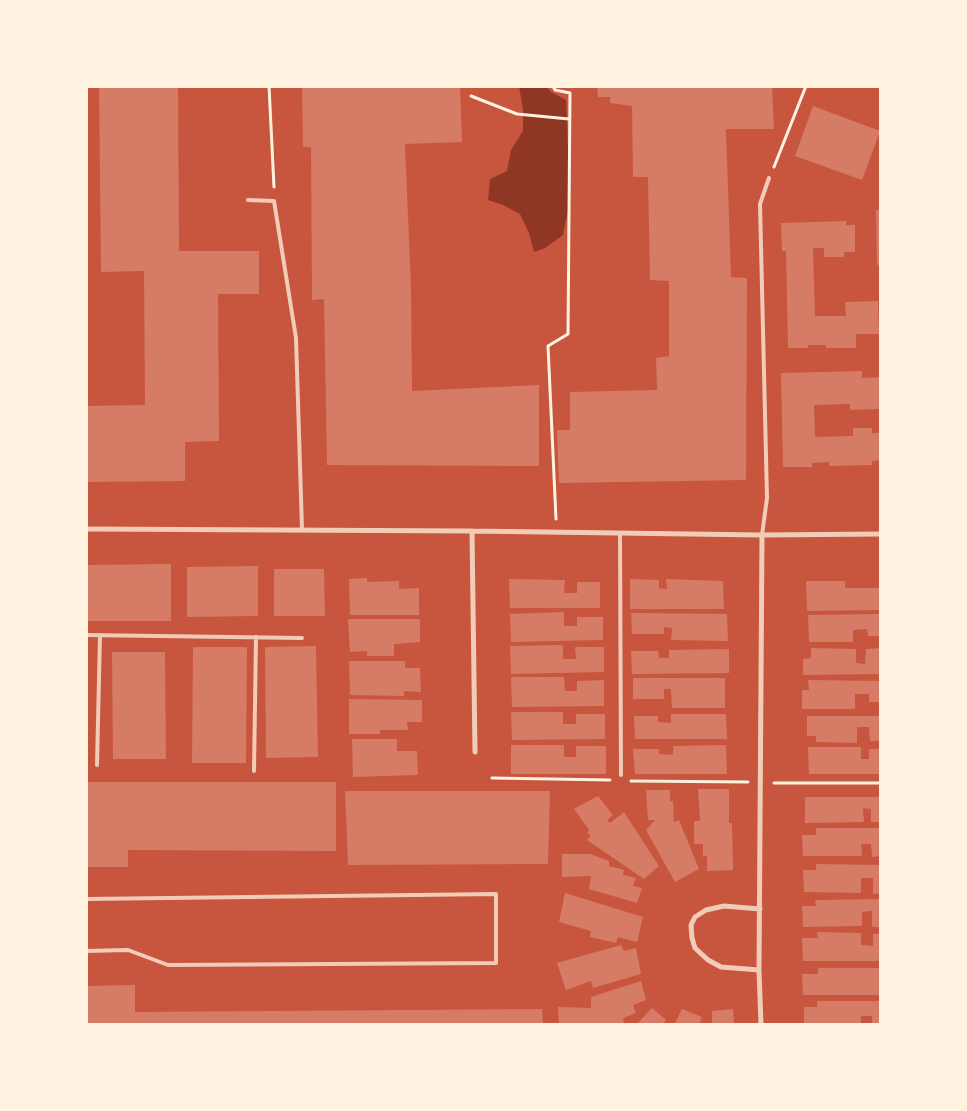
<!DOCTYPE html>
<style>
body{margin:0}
#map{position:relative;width:967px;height:1111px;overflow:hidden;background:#c8553d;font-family:Helvetica,sans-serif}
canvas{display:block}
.frame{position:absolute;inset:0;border:88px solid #fff3e0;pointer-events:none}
</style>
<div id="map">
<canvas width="967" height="1111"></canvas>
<div class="frame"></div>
</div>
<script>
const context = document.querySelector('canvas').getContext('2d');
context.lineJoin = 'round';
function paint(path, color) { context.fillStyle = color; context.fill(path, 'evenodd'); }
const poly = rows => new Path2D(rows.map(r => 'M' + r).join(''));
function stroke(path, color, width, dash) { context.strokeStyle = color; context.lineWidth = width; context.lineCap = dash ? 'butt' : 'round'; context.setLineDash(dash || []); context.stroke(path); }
const water = poly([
 [519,86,546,86,551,92,566,100,570,200,563,235,545,248,534,252,529,233,520,214,503,205,488,200,490,179,507,171,511,150,523,131,523,109]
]);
const building = poly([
 [99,86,178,86,179,251,259,251,259,294,218,294,219,441,185,442,185,481,86,482,86,406,145,405,144,271,101,272],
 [302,86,460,86,462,142,405,144,411,288,412,391,539,385,539,466,327,465,324,299,312,300,311,147,303,147],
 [597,86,772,86,774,129,726,129,731,277,747,278,746,480,559,483,557,430,570,430,570,392,657,390,656,358,669,356,669,281,650,280,648,177,633,177,632,106,610,103,610,97,598,97],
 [813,106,880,131,862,180,795,156],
 [876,210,881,210,881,264,877,265],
 [846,221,846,225,855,225,855,252,844,252,844,257,824,257,824,248,813,248,815,316,846,316,845,302,878,301,879,334,856,334,856,348,826,348,826,345,808,345,808,348,788,348,786,251,782,251,781,223],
 [862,371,862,378,881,377,881,409,850,410,850,404,814,405,815,437,853,436,853,428,872,428,872,433,881,433,881,460,872,461,872,465,829,466,829,462,812,463,812,467,783,467,781,373],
 [171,564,171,621,86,621,86,565],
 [258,566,258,616,187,617,187,567],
 [274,569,324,569,325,616,274,616],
 [367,578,367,582,399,581,399,589,419,588,419,615,350,615,349,579],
 [509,579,565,580,564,593,577,593,577,582,600,582,600,608,510,608],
 [630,579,659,580,659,588,667,589,666,579,723,581,724,609,630,609],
 [806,581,845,581,845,588,881,588,881,610,807,611],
 [564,612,564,626,577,626,577,617,603,617,603,640,511,642,510,614],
 [631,613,727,614,728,641,671,640,672,628,664,627,664,634,632,634],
 [881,614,881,636,868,636,867,629,853,630,853,642,809,642,808,615],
 [348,619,420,619,420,642,394,644,394,656,367,656,367,651,350,652],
 [563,645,563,659,576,659,575,647,604,647,604,672,511,674,510,646],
 [316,646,318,757,266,758,265,647],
 [193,647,247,647,246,763,192,763],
 [811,648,856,649,856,663,865,664,866,649,881,648,881,674,803,675,803,659,811,658],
 [729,649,729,673,632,674,631,651,658,651,659,658,669,658,669,650],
 [112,652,165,652,166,759,113,759],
 [349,661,405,661,405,668,420,668,421,692,404,691,404,696,350,695],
 [511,677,564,677,565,691,577,691,577,681,604,680,604,706,512,707],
 [633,678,725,678,725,708,672,708,671,689,664,689,664,699,633,699],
 [808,680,881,681,881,702,869,702,869,694,855,694,855,709,802,709,802,690,809,690],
 [349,699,422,700,422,722,407,722,408,730,380,730,380,734,349,734],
 [511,712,563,712,563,724,576,724,576,714,605,714,605,739,512,740],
 [671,714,726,714,727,739,635,739,634,716,658,716,658,722,671,723],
 [807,716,881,716,881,741,870,741,869,727,857,727,857,743,816,742,816,736,807,736],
 [352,739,397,739,397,751,417,751,418,775,353,777],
 [511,745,564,745,564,757,576,757,576,746,606,746,606,774,511,774],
 [726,745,727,774,635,774,633,749,659,749,659,754,673,755,673,746],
 [808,747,861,747,861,759,869,759,869,749,881,749,881,774,809,774],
 [86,782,336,782,336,851,128,850,128,867,86,867],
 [698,789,729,789,729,823,732,823,733,870,707,871,707,856,703,856,703,844,694,844,694,821,700,821],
 [646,790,670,790,670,801,673,801,674,822,679,820,699,869,675,882,646,830,655,820,648,820],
 [345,791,550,791,548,864,348,865],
 [598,796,613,815,607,820,610,823,624,812,659,866,644,879,587,840,591,836,587,833,589,830,574,809],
 [805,797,881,797,881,822,871,822,871,809,863,808,864,822,805,823],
 [816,828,881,828,881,856,872,857,871,844,861,844,862,856,803,856,802,835,816,835],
 [562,854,590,854,609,861,609,866,624,870,623,875,636,878,633,886,642,888,637,903,589,889,591,876,562,877],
 [816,864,881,865,881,893,873,894,873,878,861,878,861,893,804,892,803,870,816,870],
 [565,893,643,917,637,942,618,937,616,943,590,937,591,931,559,922],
 [881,899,881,927,872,927,872,911,862,912,862,926,803,927,802,906,816,906,815,900],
 [817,932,861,933,861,945,873,946,873,934,881,934,881,961,803,961,802,938,818,938],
 [621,945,624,951,636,948,641,974,593,988,591,981,566,990,557,963],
 [818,968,881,968,881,995,803,995,802,974,818,974],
 [641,981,646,1000,633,1005,636,1013,623,1018,624,1023,620,1025,559,1025,558,1007,591,1008,591,997],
 [135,985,135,1012,542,1009,543,1025,86,1025,86,986],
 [817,1001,881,1001,881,1025,872,1025,872,1016,861,1016,861,1025,804,1025,804,1007,817,1007],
 [652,1008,666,1020,662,1025,636,1025],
 [682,1009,702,1017,699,1025,674,1025],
 [733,1009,734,1025,712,1025,712,1011]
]);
const path = poly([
 [269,86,274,187],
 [553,86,555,90,570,93,568,334,548,346,556,519],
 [471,96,517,114,569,119],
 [774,167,806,86],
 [492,778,610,780],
 [631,781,748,782],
 [774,783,881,783]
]);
const service = poly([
 [248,200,274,201,296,338,302,529],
 [620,533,621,775],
 [762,535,767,498,760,204,769,178],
 [86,635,302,638],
 [97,765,100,635],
 [254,771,256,637],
 [86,899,496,894,496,963,168,965,128,950,86,951]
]);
const minor = poly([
 [86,529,472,531,762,535,881,534],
 [472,531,475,752],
 [759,970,721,967,708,960,695,948,692,938,691,925,695,917,706,910,724,906,760,909],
 [761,1025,759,970,762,535]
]);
paint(water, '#8f3625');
paint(building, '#d67c66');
stroke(path, '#fff3e0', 3);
stroke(service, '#f1ccb7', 4);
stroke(minor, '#f1ccb7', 5);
</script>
